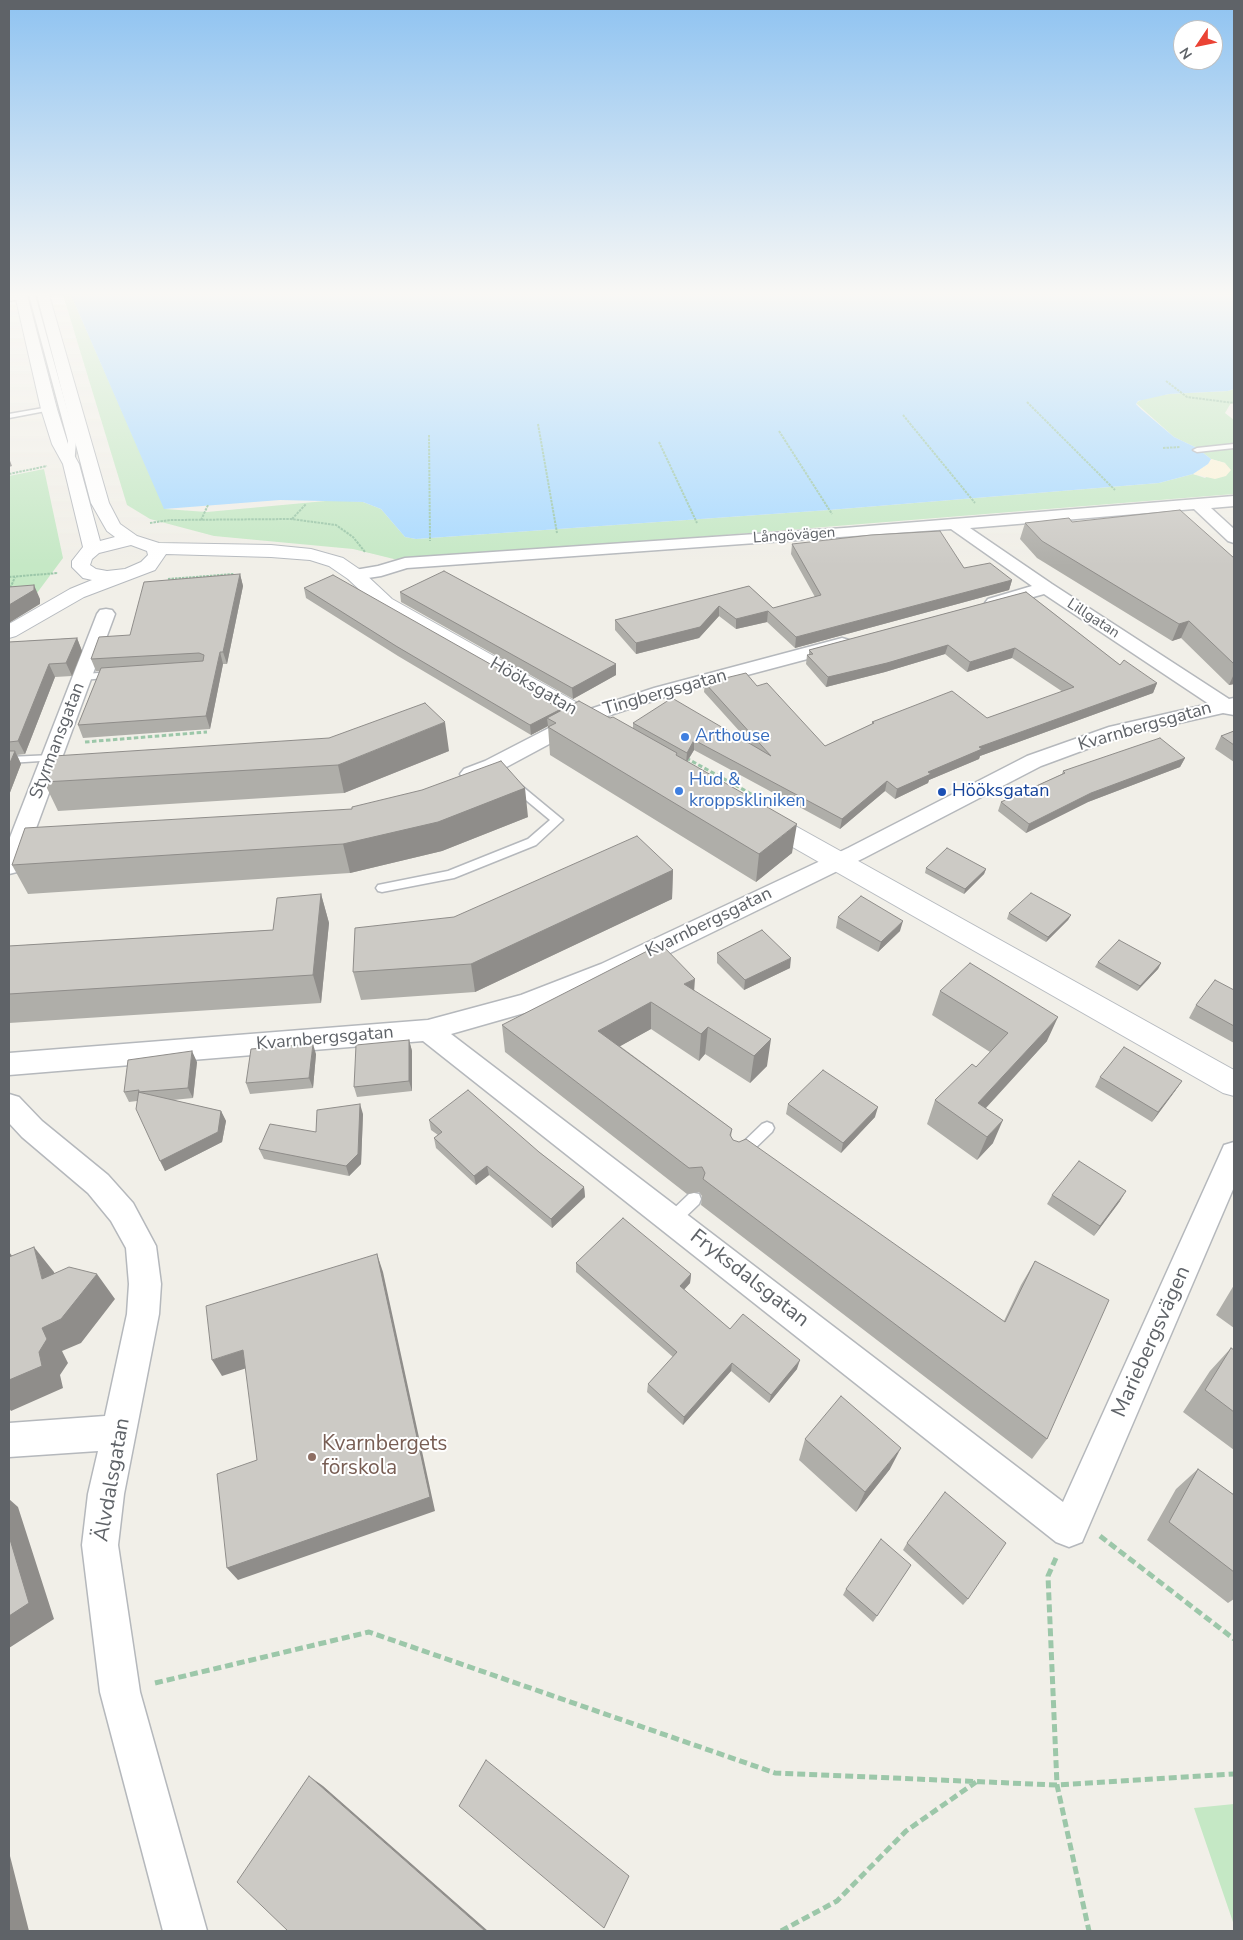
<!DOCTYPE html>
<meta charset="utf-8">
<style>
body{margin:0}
#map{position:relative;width:1243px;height:1940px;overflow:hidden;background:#f1efe8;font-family:"Nunito Sans",sans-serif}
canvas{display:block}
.frame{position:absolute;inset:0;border:10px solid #5f6368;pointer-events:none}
.north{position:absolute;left:1173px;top:20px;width:50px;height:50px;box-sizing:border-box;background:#fff;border:1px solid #bfc1c3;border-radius:50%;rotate:236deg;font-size:14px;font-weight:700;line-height:20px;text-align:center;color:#5f6368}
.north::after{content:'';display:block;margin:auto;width:18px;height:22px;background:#ea4335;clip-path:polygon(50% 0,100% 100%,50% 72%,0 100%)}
</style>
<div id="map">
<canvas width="1243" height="1940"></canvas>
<div class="frame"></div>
<div class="north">N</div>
</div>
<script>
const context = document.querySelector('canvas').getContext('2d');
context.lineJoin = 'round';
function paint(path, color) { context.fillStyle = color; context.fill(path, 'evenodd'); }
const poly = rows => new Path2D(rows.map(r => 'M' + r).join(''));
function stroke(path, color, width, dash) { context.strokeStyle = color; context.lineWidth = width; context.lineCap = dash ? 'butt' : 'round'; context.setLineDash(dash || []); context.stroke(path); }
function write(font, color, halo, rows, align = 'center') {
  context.font = font + ' "Nunito Sans",sans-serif'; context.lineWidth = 4; context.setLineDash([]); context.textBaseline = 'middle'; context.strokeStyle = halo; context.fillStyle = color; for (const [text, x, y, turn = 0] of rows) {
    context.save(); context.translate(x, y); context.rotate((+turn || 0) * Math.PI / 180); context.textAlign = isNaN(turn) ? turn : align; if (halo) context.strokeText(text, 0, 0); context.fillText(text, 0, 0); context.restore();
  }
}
const green = poly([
 [63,295,71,295,165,509,207,512,336,500,363,502,381,509,405,537,416,539,829,510,1159,483,1193,474,1205,478,1225,463,1211,459,1197,448,1174,437,1136,403,1144,398,1169,394,1228,391,1234,389,1234,402,1231,403,1225,413,1234,420,1234,494,402,561,353,549,214,536,150,519,127,505],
 [44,469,63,558,37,593,9,595,9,476],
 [1234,1804,1234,1925,1194,1808]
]);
const sand = poly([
 [1211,459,1225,463,1231,470,1226,476,1215,479,1193,474,1208,464]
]);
const water = poly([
 [71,295,1234,295,1234,389,1228,391,1169,394,1138,401,1136,404,1142,410,1174,437,1197,448,1211,459,1208,464,1193,474,1159,483,829,510,416,539,405,537,381,509,363,502,280,500,164,509]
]);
const pathFar2 = poly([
 [1166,381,1187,397,1234,403],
 [1027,402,1115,490],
 [903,415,975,503],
 [538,424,557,533],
 [779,431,832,514],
 [429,435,430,541],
 [659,442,697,523],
 [1163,448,1180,447],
 [9,474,47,466],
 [292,519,306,504],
 [201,520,208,505],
 [150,523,170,520,291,519,336,525,353,537,365,552],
 [9,577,58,573],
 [168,579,234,574],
 [9,591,15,577]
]);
const pathFar1 = poly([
 [85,742,207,732],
 [686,758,755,796]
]);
const path = poly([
 [1100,1536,1234,1639],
 [1056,1558,1048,1576,1057,1785,1089,1931],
 [155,1683,369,1632,775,1773,1057,1785,1234,1774],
 [781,1931,837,1901,906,1831,976,1782]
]);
const lane = poly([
 [29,295,35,295,76,441,74,466,67,464,68,441,29,295],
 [49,407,51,408,51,410,9,418,9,414,49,407],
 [1234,444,1234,448,1197,452,1193,450,1197,448,1234,444],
 [115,672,118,673,118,677,82,680,77,677,82,674,115,672],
 [52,755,57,758,56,760,9,763,9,757,52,755],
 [513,781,517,782,563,820,536,845,454,878,382,892,378,891,376,888,378,885,448,871,528,839,550,820,509,786,509,782,513,781],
 [767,1122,772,1124,774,1128,772,1132,745,1158,740,1160,735,1158,733,1154,735,1150,762,1124,767,1122],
 [694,1193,699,1194,701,1199,699,1204,677,1225,672,1227,667,1225,665,1220,667,1215,689,1194,694,1193]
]);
const street = poly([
 [9,295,26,295,27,296,25,298,9,301,9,295],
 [1234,496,1234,506,1211,508,1234,529,1234,543,1228,541,1194,509,970,528,1052,584,1229,699,1234,698,1234,715,1223,713,1122,736,1041,766,864,858,619,978,535,1010,451,1034,1063,1502,1220,1154,1224,1145,1234,1142,1234,1187,1082,1542,1069,1547,1056,1542,423,1041,9,1075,9,1053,428,1020,521,995,601,964,848,848,1027,756,1109,727,1209,704,1044,594,994,608,988,607,985,603,988,599,1032,586,951,529,407,568,381,576,355,580,349,579,346,575,349,571,378,566,405,558,844,528,1234,496],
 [106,609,112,610,115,614,35,831,17,872,9,874,9,840,97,614,100,610,106,609],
 [842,638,849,640,851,644,849,648,668,696,592,721,499,771,478,779,471,781,464,779,460,774,464,769,485,761,578,713,654,688,842,638],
 [9,1094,19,1097,42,1121,108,1175,133,1203,156,1246,161,1284,159,1314,124,1494,118,1545,140,1692,207,1931,163,1931,100,1692,82,1545,88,1494,98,1451,9,1457,9,1423,105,1416,127,1314,129,1284,126,1248,111,1221,88,1193,22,1137,9,1123,9,1094]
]);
const secondary = poly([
 [15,295,27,295,57,409,68,444,79,464,100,541,115,537,107,531,91,503,37,295,49,295,109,503,120,524,137,536,159,543,271,545,311,549,343,558,362,571,392,599,608,720,611,725,608,730,600,732,592,730,378,607,348,579,329,566,310,560,271,557,166,554,155,570,84,597,16,636,9,638,9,624,70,589,92,580,83,578,72,567,72,561,83,547,63,464,52,444,41,409,15,295],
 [131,545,147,551,148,555,141,562,125,569,107,571,96,569,90,565,92,559,99,553,131,545],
 [763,811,772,813,1234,1070,1234,1096,1223,1093,754,825,751,819,754,813,763,811]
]);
const wall = poly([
 [1072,522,1234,558,1234,684,1229,685,1181,638,1172,641,1037,558,1020,539,1025,523],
 [792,544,964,568,1012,580,1009,590,795,648,767,622,736,629,719,616,699,638,636,654,615,630,615,620,749,586,773,608,815,597,791,554],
 [240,574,243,586,227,664,223,664,210,729,83,738,78,725,100,671,96,671,91,659],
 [304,588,552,699,552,704,561,711,610,718,633,728,633,723,751,744,704,692,705,683,757,686,825,746,872,724,872,722,987,718,1063,692,1012,658,967,672,945,654,885,672,826,687,806,664,807,655,809,655,809,650,1026,592,1120,665,1157,683,1153,693,980,756,979,759,929,780,928,783,895,799,885,791,840,829,694,750,687,762,792,853,756,882,550,755,548,726,531,735,398,656,306,598],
 [400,592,616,664,616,675,573,699,401,602],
 [77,638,82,651,72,676,55,677,25,754,17,755,21,764,9,795,9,642],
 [1234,731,1234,762,1215,749,1221,736],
 [449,751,344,793,58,811,44,782],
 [1185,758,1180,767,1088,802,1026,833,998,811,1001,802,1062,774,1063,771],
 [352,809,528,817,442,851,350,873,28,894,12,865],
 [926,868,986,869,984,874,964,894,925,873],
 [673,870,672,899,475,992,361,1000,353,972],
 [321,894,329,923,321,1003,9,1023,9,946,273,930],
 [1009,913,1071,915,1068,920,1046,942,1007,919],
 [838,917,900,931,878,952,836,928],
 [717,953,790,968,744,990,717,963],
 [1098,962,1161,963,1158,969,1137,991,1095,967],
 [1234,990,1234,1043,1189,1018,1196,1005],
 [694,991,767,1066,750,1083,705,1054,699,1061,651,1029,620,1046,732,1129,731,1137,733,1140,1004,1321,1021,1285,1035,1261,1047,1439,1032,1459,701,1205,702,1196,699,1192,687,1194,505,1052,502,1025],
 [940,991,1047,1041,986,1108,993,1143,977,1160,927,1124,935,1100,976,1067,990,1052,932,1015],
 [409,1040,412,1051,412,1091,357,1097,354,1087],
 [316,1054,313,1088,250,1094,246,1083],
 [197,1062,193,1098,173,1100,221,1111,226,1121,222,1142,165,1171,137,1101,129,1102,124,1092],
 [1100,1077,1182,1081,1175,1091,1152,1122,1095,1087],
 [788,1104,875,1117,841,1153,786,1114],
 [363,1114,361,1164,349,1176,264,1159,259,1149,316,1132],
 [429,1120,539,1152,584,1187,585,1197,552,1228,489,1175,476,1185,436,1148,434,1138,438,1135,431,1130],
 [1052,1195,1120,1201,1094,1236,1047,1204],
 [576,1263,691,1274,690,1283,684,1290,730,1329,797,1369,769,1403,731,1371,683,1425,647,1392,648,1384,673,1357,576,1272],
 [1234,1285,1234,1328,1216,1315],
 [1231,1348,1234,1350,1234,1450,1183,1412,1210,1371],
 [805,1439,890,1469,856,1512,799,1460],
 [1198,1469,1234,1495,1234,1599,1228,1603,1147,1540,1176,1489],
 [907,1543,968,1599,963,1605,903,1550],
 [911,1565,873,1622,843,1595,846,1589]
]);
const shadedWall = poly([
 [9,458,12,466,9,467],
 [240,574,243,586,227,664,223,652],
 [1012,580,1009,590,795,648,796,637],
 [34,585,40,599,40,604,9,623,9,605],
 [719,606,719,616,699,638,636,654,636,643],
 [768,611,767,622,736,629,736,619],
 [1189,621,1181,638,1172,641,1179,624],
 [77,638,82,651,72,676,66,663],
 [948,645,945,654,885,672,826,687,828,677],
 [1015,648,1012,658,967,672,970,662],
 [220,652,223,664,210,729,206,716],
 [49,664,55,677,25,754,18,741],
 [616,664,616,675,573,699,572,688],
 [1234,674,1234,684,1229,685],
 [1157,683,1153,693,980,756,979,759,929,780,928,783,895,799,897,789,928,772,979,747],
 [561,709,562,719,547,718,548,726,531,735,530,725],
 [445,722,449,751,344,793,338,765],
 [694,740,694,750,686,763,687,753],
 [15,751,21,764,9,795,9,765],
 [1185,758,1180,767,1088,802,1026,833,1029,824,1091,793],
 [887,781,885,791,840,829,842,819],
 [525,788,528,817,442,851,350,873,343,844],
 [797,824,792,853,756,882,759,854],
 [986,869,984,874,964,894,965,889],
 [673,870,672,899,475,992,471,964],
 [321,894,329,923,321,1003,313,975],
 [1071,915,1068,920,1046,942,1048,937],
 [903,921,900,931,878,952,881,942],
 [791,958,790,968,744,990,745,980],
 [1161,963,1158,969,1137,991,1140,986],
 [695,979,693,1006,684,984],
 [651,1002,651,1029,599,1058,598,1031],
 [1058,1017,1047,1041,970,1125,978,1103],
 [708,1027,705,1054,699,1061,701,1034],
 [771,1039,767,1066,750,1083,754,1056],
 [409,1040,412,1051,412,1091,409,1081],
 [313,1044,316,1054,313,1088,309,1078],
 [192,1051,197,1062,193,1098,188,1088],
 [1182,1081,1175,1091,1152,1122,1158,1112],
 [360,1104,363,1114,361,1164,349,1176,346,1166],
 [878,1107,875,1117,841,1153,843,1143],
 [221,1111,226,1121,222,1142,165,1171,160,1161],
 [1003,1120,993,1143,977,1160,987,1137],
 [487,1166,489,1175,476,1185,474,1176],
 [584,1187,585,1197,552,1228,551,1219],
 [1126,1191,1120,1201,1094,1236,1100,1226],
 [34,1247,54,1272,62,1304,42,1279],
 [9,1252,22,1268,9,1264],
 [377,1254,383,1272,435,1511,238,1580,227,1568],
 [97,1274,115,1299,81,1343,62,1351,68,1363,60,1375,63,1388,11,1411,9,1408,9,1380,39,1352,42,1328],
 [691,1274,690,1283,679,1295,680,1286],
 [243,1350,253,1366,222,1376,212,1360],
 [800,1360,797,1369,769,1403,771,1395],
 [732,1363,731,1371,683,1425,684,1417],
 [901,1448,890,1469,856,1512,865,1492],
 [9,1499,18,1507,54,1619,9,1648],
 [309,1776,323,1786,488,1931,485,1931],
 [9,1855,10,1856,29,1931,9,1931]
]);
const building = poly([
 [1180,510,1234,558,1234,664,1189,621,1179,624,1042,541,1025,523,1069,518,1072,522,1180,510],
 [940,531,964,568,990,563,1012,580,796,637,768,611,736,619,719,606,700,627,636,643,615,620,749,586,773,608,821,595,792,544,871,535,940,531],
 [444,571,616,664,572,688,400,592,444,571],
 [240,574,223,652,220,652,206,716,78,725,101,668,203,661,204,655,199,653,91,659,99,637,130,635,144,582,240,574],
 [333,575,552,699,548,702,561,709,530,725,396,646,304,588,333,575],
 [34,585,34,590,9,605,9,587,34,585],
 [1026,592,1120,665,1124,660,1157,683,979,747,982,749,928,772,931,774,897,789,887,781,842,819,694,740,687,753,633,723,672,698,771,756,705,683,746,673,757,686,767,683,825,746,874,723,872,722,952,691,987,718,1074,687,1015,648,970,662,948,645,887,663,828,677,807,655,813,654,809,650,1026,592],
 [77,638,66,663,49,664,18,741,9,742,9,642,77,638],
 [579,701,610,718,613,717,677,753,676,755,797,824,759,854,548,727,556,723,547,718,579,701],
 [425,703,445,722,338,765,44,782,54,756,329,738,425,703],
 [1234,731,1234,745,1221,736,1234,731],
 [1160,738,1185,758,1091,793,1029,824,1001,802,1065,773,1063,771,1160,738],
 [9,751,15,751,9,765,9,751],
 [501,761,525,788,438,822,343,844,12,865,25,828,352,809,352,807,422,790,501,761],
 [637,836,673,870,471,964,353,972,355,928,454,917,637,836],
 [947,848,986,869,965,889,926,868,947,848],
 [1031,893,1071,915,1048,937,1009,913,1031,893],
 [321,894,313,975,9,994,9,946,273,930,277,898,321,894],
 [861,896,903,921,881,942,838,917,861,896],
 [762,930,791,958,745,980,717,953,762,930],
 [1119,940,1161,963,1140,986,1098,962,1119,940],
 [661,944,695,979,684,984,771,1039,754,1056,708,1027,701,1034,651,1002,598,1031,732,1129,730,1135,733,1140,739,1142,746,1139,1005,1322,1035,1261,1109,1300,1047,1439,703,1179,705,1173,702,1167,689,1168,502,1025,661,944],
 [970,963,1058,1017,978,1103,1003,1120,987,1137,935,1100,972,1064,976,1067,1008,1033,940,991,970,963],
 [1215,980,1234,990,1234,1026,1196,1005,1215,980],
 [409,1040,409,1081,354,1087,356,1045,409,1040],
 [313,1044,309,1078,246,1083,251,1049,313,1044],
 [1124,1047,1182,1081,1158,1112,1100,1077,1124,1047],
 [192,1051,188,1088,138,1092,221,1111,218,1132,160,1161,136,1109,139,1090,124,1092,128,1060,192,1051],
 [823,1070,878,1107,843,1143,788,1104,823,1070],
 [468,1090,539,1152,584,1187,551,1219,487,1166,474,1176,434,1138,442,1132,429,1120,468,1090],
 [360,1104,358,1154,346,1166,259,1149,270,1124,316,1132,317,1110,360,1104],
 [1079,1161,1126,1191,1100,1226,1052,1195,1079,1161],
 [623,1218,691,1274,680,1286,730,1329,743,1314,800,1360,771,1395,732,1363,684,1417,648,1384,677,1352,576,1263,623,1218],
 [34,1247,42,1279,69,1267,97,1274,61,1319,42,1328,47,1339,39,1352,42,1366,9,1380,9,1257,34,1247],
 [377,1254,430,1497,227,1568,217,1474,257,1460,243,1350,212,1360,206,1306,377,1254],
 [1231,1348,1234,1350,1234,1412,1205,1390,1231,1348],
 [841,1396,901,1448,865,1492,805,1439,841,1396],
 [1198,1469,1234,1495,1234,1572,1169,1522,1198,1469],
 [945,1492,1006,1543,968,1599,907,1543,945,1492],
 [9,1536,29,1603,9,1616,9,1536],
 [881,1539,911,1565,877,1616,846,1589,881,1539],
 [486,1760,629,1876,604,1928,459,1806,486,1760],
 [309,1776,485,1931,288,1931,237,1882,309,1776]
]);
const markers = [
 [685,737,5,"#3f7fe0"],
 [679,791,5,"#3f7fe0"],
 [942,792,5,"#1a4fb4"],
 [312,1457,5,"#8d6e63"]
];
const farStreetnames = [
 ["Långövägen",794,536,-4],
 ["Lillgatan",1093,619,33]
];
const streetNames = [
 ["Hööksgatan",533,687,30],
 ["Tingbergsgatan",665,693,-16],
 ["Kvarnbergsgatan",1145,727,-16],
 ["Styrmansgatan",58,741,-69],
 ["Kvarnbergsgatan",709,923,-26],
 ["Kvarnbergsgatan",325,1039,-5]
];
const shopNames = [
 ["Arthouse",695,737],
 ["Hud &",689,781],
 ["kroppskliniken",689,802]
];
const transitNames = [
 ["Hööksgatan",952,792]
];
const nearStreetnames = [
 ["Fryksdalsgatan",749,1279,38],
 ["Mariebergsvägen",1152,1342,-66],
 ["Älvdalsgatan",113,1480,-80]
];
const nearEducationnames = [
 ["Kvarnbergets",322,1445],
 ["förskola",322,1469]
];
paint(green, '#c5e8c5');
paint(sand, '#fbf3d9');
paint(water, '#aadaff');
stroke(lane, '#b5b8bc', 3);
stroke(street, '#b5b8bc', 3);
stroke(secondary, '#b6babf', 2);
stroke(pathFar2, '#9cc7a9', 2, [2.5, 1]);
stroke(pathFar1, '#9cc7a9', 3, [4.5, 2.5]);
stroke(path, '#9cc7a9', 5, [8, 4]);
paint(lane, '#fff');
paint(street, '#fff');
paint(secondary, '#fff');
paint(wall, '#afaea9');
paint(shadedWall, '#8f8d8a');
paint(building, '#cccac5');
stroke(building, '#8f8d8a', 1);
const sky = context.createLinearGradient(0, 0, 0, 566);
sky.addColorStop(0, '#8fc3f1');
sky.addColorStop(0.52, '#f9f8f5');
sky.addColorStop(1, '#f9f8f500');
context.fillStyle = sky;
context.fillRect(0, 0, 1243, 566);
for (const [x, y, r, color] of markers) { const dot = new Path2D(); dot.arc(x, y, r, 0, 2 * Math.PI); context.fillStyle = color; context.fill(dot); stroke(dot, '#fff', 2); }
write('15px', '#5f6368', '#fff', farStreetnames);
write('18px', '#5f6368', '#fff', streetNames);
write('18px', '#366cbe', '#fff', shopNames, 'left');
write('18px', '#164399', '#fff', transitNames, 'left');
write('21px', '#5f6368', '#fff', nearStreetnames);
write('21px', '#785e54', '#fff', nearEducationnames, 'left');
</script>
